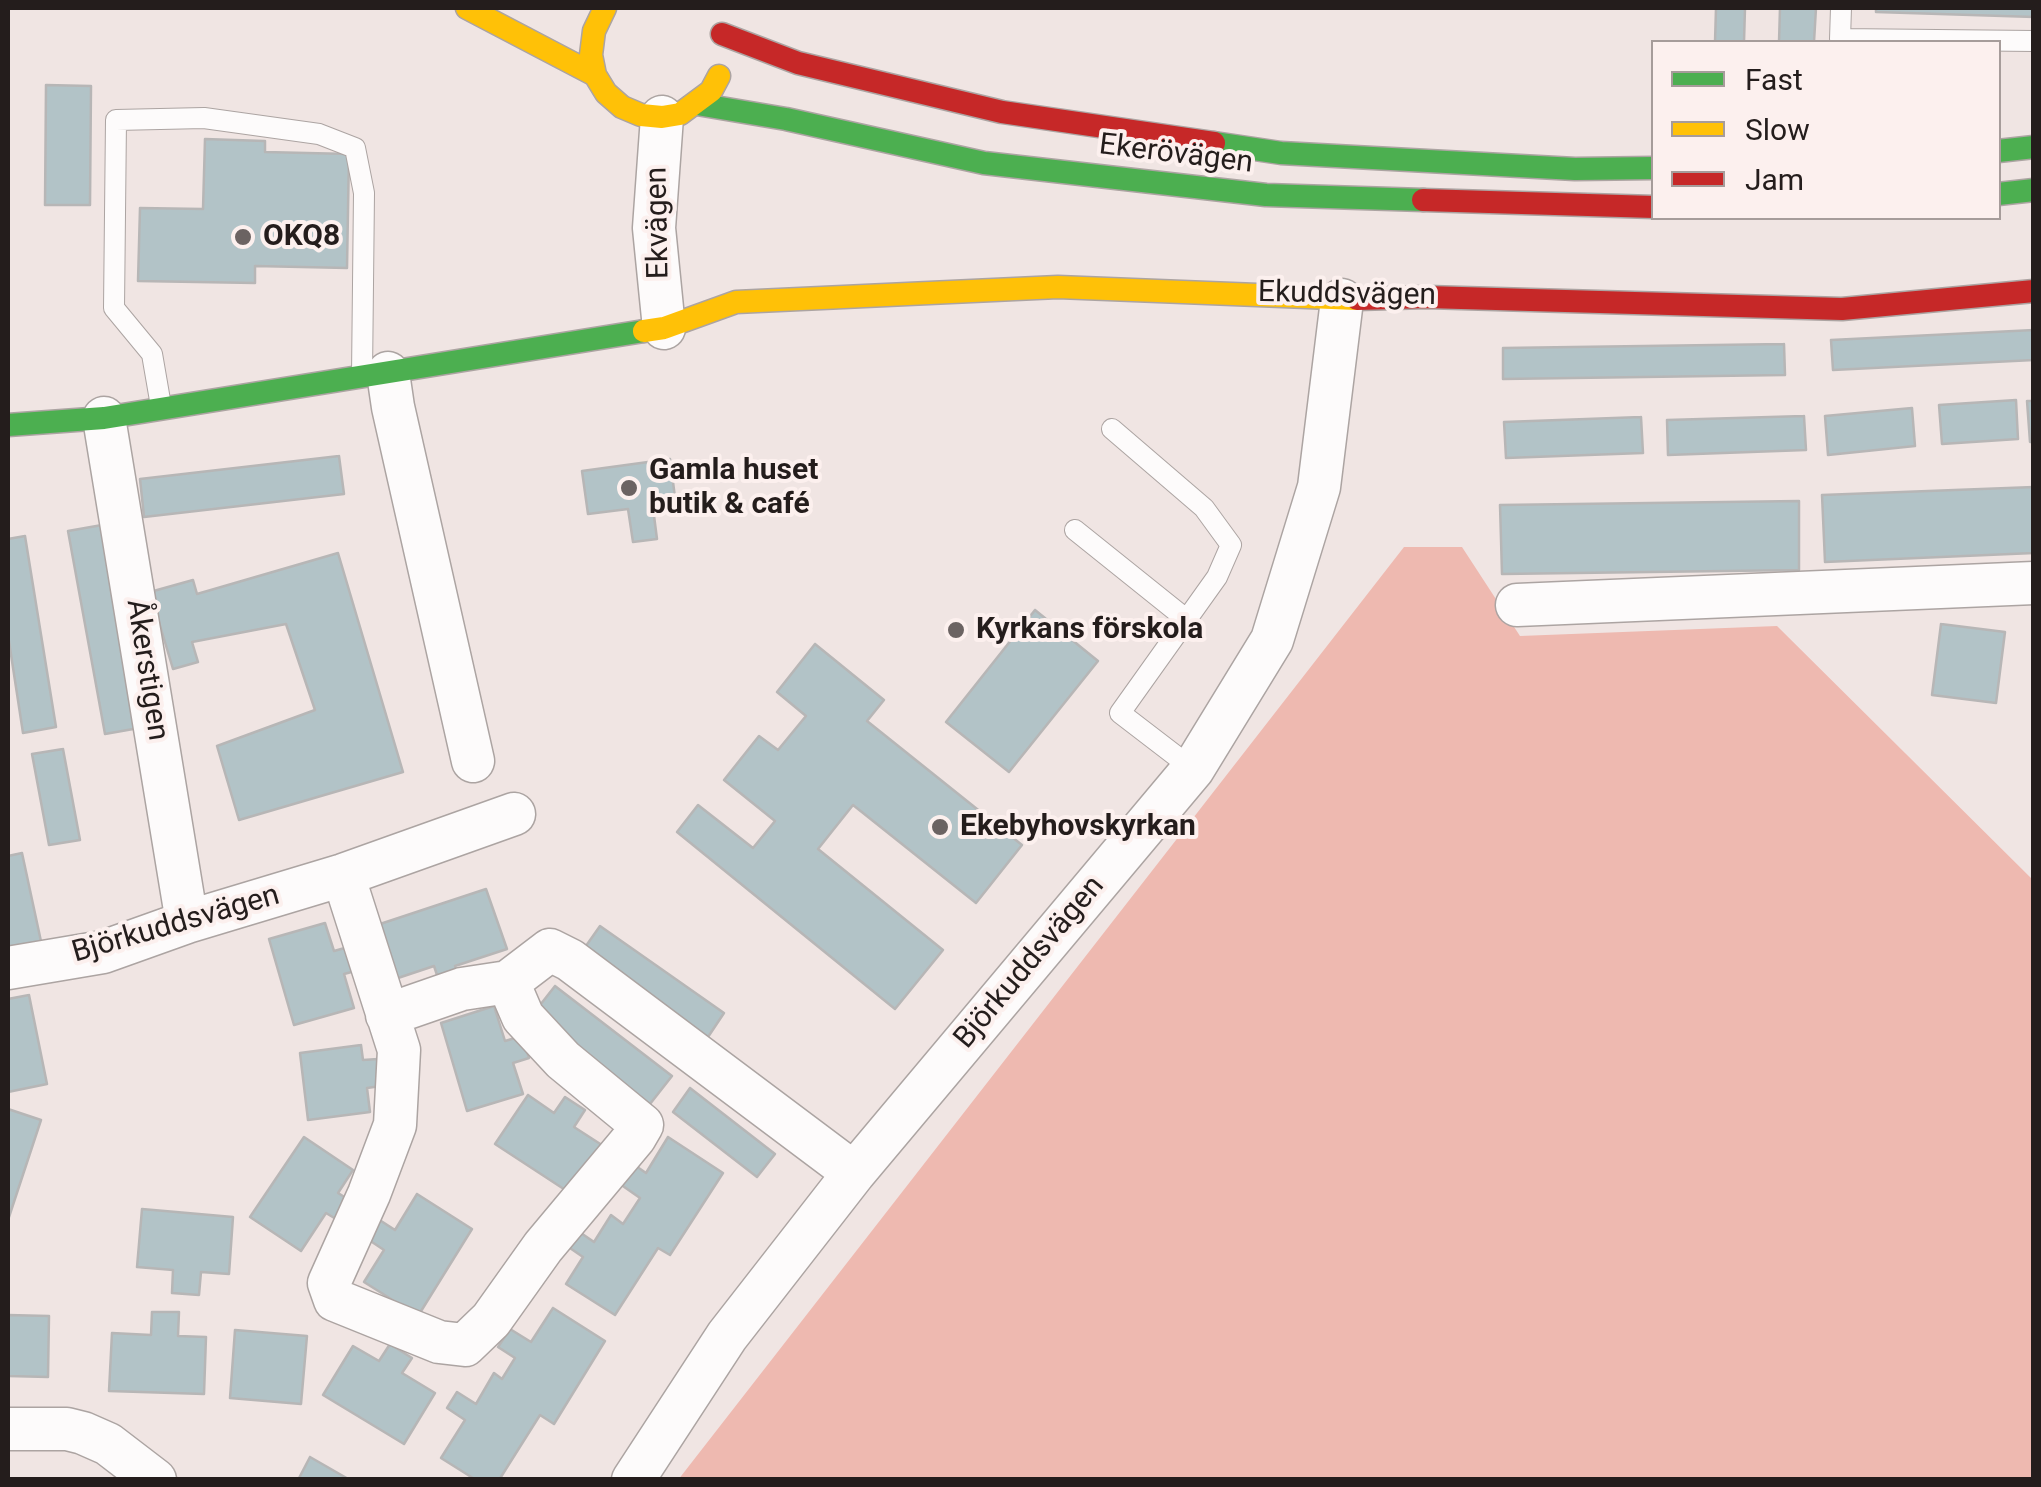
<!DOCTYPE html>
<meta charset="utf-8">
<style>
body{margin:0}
#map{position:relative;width:2041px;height:1487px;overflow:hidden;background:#f0e5e3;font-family:Roboto,sans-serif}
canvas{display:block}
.frame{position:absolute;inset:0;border:10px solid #241d1c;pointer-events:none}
.legend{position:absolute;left:1651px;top:40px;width:350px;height:180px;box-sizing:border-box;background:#fcf0ee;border:2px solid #a69c9a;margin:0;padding:12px 18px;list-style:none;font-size:30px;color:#241d1c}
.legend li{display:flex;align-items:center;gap:20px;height:50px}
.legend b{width:50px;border:2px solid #a69c9a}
</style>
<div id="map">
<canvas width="2041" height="1487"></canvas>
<div class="frame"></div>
<ul class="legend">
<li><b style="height:12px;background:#4caf50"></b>Fast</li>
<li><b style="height:12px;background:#ffc107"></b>Slow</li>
<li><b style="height:12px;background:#c62828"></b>Jam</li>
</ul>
</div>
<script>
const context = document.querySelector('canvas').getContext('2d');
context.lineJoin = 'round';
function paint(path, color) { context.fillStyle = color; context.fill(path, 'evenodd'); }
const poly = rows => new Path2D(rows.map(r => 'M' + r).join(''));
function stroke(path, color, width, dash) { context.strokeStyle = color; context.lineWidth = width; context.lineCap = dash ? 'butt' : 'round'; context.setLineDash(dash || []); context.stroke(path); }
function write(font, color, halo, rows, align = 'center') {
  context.font = font + ' Roboto,sans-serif'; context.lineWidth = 8; context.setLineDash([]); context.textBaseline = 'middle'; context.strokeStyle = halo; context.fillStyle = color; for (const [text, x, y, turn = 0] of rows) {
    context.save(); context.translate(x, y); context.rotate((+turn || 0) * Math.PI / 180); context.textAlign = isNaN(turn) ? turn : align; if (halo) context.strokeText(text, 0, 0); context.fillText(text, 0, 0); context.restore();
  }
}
const forest = poly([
 [1404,547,1462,547,1520,636,1777,626,2033,880,2033,1479,678,1480]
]);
const building = poly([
 [1716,8,1745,8,1744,42,1715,42,1716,8],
 [1780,8,1816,8,1814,42,1779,42,1780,8],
 [1876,8,2034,8,2034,17,1876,12,1876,8],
 [46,85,91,86,90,205,45,205,46,85],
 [205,139,265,141,265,152,349,154,347,268,255,266,255,283,138,281,140,208,203,209,205,139],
 [2034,330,2034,360,1833,370,1831,340,2034,330],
 [1784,344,1785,375,1503,379,1503,348,1784,344],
 [2016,400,2018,439,1942,444,1939,405,2016,400],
 [2027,401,2034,401,2034,442,2030,442,2027,401],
 [1912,408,1915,446,1828,455,1825,416,1912,408],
 [1804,416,1806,450,1668,455,1667,420,1804,416],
 [1641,417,1643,453,1506,458,1504,422,1641,417],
 [339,456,344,494,144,517,140,479,339,456],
 [670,459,676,505,653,508,657,539,633,542,628,509,588,514,582,471,670,459],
 [2034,487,2034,553,1825,562,1822,495,2034,487],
 [1799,501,1799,570,1502,574,1500,505,1799,501],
 [102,525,139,728,105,734,68,531,102,525],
 [25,536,56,727,23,733,8,635,8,539,25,536],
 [338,553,403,772,239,820,217,746,315,710,286,624,192,642,198,662,173,669,150,592,193,580,197,594,338,553],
 [1035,610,1098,661,1009,772,946,722,1035,610],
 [1941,624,2005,632,1996,703,1932,695,1941,624],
 [815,644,884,700,867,721,1022,845,976,903,853,805,818,849,943,950,895,1009,677,832,698,805,753,848,775,821,724,780,759,736,778,750,806,716,777,692,815,644],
 [63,749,80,840,49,845,32,754,63,749],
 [22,853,42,946,8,953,8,856,22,853],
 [486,889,507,949,455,966,459,977,440,984,434,966,392,980,374,926,486,889],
 [325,923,334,951,352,946,359,970,344,974,354,1008,294,1025,269,939,325,923],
 [600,926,724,1013,706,1040,581,953,600,926],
 [555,986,672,1076,650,1104,533,1014,555,986],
 [29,995,47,1084,8,1092,8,999,29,995],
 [494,1006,505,1041,522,1036,529,1058,513,1063,523,1094,467,1111,441,1023,494,1006],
 [361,1045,363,1060,378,1059,381,1086,367,1088,370,1112,308,1120,300,1053,361,1045],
 [690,1088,775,1154,757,1177,673,1112,690,1088],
 [528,1095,554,1113,565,1097,585,1110,574,1127,608,1149,576,1197,495,1144,528,1095],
 [8,1109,41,1120,9,1217,8,1216,8,1109],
 [304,1137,353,1170,338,1193,354,1203,341,1222,326,1213,301,1251,250,1217,304,1137],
 [668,1137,723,1173,670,1255,658,1248,615,1315,566,1284,583,1257,567,1246,578,1231,594,1242,611,1215,623,1224,640,1198,620,1184,633,1164,646,1173,668,1137],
 [417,1194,472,1229,418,1316,364,1282,384,1250,366,1238,378,1219,395,1230,417,1194],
 [142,1209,233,1217,229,1274,201,1272,199,1295,172,1293,173,1270,137,1267,142,1209],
 [553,1308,605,1341,554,1424,540,1415,499,1480,476,1480,441,1458,465,1420,447,1408,457,1392,476,1404,494,1373,502,1379,515,1358,498,1347,510,1329,531,1342,553,1308],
 [152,1312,179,1312,178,1336,206,1337,204,1394,109,1391,112,1333,151,1335,152,1312],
 [8,1315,49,1316,48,1377,8,1376,8,1315],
 [235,1330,307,1336,301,1404,230,1398,235,1330],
 [390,1344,412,1358,402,1373,435,1393,404,1444,323,1395,353,1346,379,1361,390,1344],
 [310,1457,350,1480,298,1480,310,1457]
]);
const lane = poly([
 [1841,8,1840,39,2034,41],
 [161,406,152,354,114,308,116,120,204,118,319,134,355,148,364,193,362,375],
 [1112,429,1204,508,1231,545,1217,577,1120,713,1193,769],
 [1075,530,1186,619]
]);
const street = poly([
 [662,117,654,228,664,328],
 [388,373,393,407,473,761],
 [104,418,187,922],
 [1517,605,2034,583],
 [343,875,399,1050,395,1125,369,1194,329,1283,335,1300,439,1342,465,1345,491,1320,543,1247,635,1137,642,1125,563,1060,523,1017,508,982,550,950,570,960,854,1173],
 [8,968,103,952,187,922,343,875,514,814],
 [387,1015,462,989,508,982],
 [8,1429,67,1429,83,1433,108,1444,155,1480],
 [633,1480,727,1336,854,1173,1193,769,1272,640,1319,487,1342,300]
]);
const fast = poly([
 [697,104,786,119,984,163,1266,195,1423,200],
 [1214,143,1281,153,1575,169,1654,168],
 [1998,151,2034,147],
 [1998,194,2034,190],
 [8,425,104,418,644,331]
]);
const slow = poly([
 [467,8,595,75],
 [605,8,594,31,591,55,595,75,606,93,622,107,641,115,662,117,680,114,711,91,719,76],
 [644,331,664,328,736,302,1058,287,1357,299]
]);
const jam = poly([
 [722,34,798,63,1002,112,1214,143],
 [1423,200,1654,207],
 [1357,299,1427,297,1842,309,2034,291]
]);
const markers = [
 [243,237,10,"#6b6362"],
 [629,488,10,"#6b6362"],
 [956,630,10,"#6b6362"],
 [940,827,10,"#6b6362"]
];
const streetNames = [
 ["Ekerövägen",1176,155,7],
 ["Ekvägen",659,223,-91],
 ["Ekuddsvägen",1347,295,1],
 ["Åkerstigen",146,670,81],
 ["Björkuddsvägen",176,925,-16],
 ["Björkuddsvägen",1030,963,-50]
];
const poiNames = [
 ["OKQ8",263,237],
 ["Gamla huset",649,471],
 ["butik & café",649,505],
 ["Kyrkans förskola",976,630],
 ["Ekebyhovskyrkan",960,827]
];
paint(forest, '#eeb9b0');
paint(building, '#b2c3c7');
stroke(building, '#b7b6b6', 2.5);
stroke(lane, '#aca4a2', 22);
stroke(street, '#aca4a2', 45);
stroke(fast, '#aca4a2', 25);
stroke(slow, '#aca4a2', 25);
stroke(jam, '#aca4a2', 25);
stroke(lane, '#fdfbfb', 20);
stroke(street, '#fdfbfb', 42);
stroke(fast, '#4caf50', 22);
stroke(slow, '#ffc107', 22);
stroke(jam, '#c62828', 22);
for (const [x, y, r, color] of markers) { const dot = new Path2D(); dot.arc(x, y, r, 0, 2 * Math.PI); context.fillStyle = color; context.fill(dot); stroke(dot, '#fcf0ee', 4); }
write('30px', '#241d1c', '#fcf0ee', streetNames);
write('bold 30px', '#241d1c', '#fcf0ee', poiNames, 'left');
</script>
